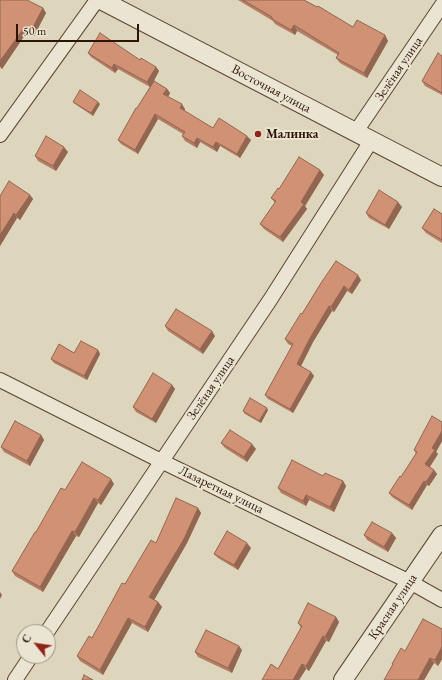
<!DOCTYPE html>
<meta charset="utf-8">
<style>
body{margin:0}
#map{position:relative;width:442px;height:680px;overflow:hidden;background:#ded6bc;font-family:"EB Garamond",serif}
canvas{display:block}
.north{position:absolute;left:16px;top:624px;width:40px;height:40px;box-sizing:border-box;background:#eae4d3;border:1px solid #a0917f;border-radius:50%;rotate:300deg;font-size:11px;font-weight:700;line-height:16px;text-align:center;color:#301402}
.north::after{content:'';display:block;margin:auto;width:14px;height:18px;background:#8f2418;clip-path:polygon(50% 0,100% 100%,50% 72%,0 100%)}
.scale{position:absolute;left:16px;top:24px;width:123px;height:18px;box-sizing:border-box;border:2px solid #301402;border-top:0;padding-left:5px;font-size:12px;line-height:14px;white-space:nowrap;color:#301402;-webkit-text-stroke:3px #eae4d3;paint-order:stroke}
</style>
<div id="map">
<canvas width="442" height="680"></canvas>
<div class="north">С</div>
<div class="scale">50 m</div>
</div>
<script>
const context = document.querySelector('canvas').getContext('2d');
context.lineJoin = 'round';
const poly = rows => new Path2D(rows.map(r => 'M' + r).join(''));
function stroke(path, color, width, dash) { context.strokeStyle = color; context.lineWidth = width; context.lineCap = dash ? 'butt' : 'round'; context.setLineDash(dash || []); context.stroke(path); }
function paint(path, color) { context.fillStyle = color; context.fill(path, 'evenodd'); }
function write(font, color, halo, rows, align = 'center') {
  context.font = font + ' "EB Garamond",serif'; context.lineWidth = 4; context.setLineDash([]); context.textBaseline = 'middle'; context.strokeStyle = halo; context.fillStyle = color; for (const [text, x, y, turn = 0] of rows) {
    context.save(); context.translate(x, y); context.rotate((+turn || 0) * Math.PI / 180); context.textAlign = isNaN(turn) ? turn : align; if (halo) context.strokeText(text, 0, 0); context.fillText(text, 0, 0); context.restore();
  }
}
const minor = poly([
 [355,133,442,5],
 [0,135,97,0],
 [0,380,161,461,410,582,442,600],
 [47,632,270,300,371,141],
 [15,680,31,656]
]);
const tertiary = poly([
 [101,0,442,177],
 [343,680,442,535]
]);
const wall = poly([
 [0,0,43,8,46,13,34,36,27,32,2,69,0,67],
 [238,0,304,0,353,27,385,35,388,41,367,78,340,63,336,58,338,55,297,31,295,35,275,24,273,21],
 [88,53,140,60,156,67,159,71,154,81,167,89,170,93,168,97,185,109,184,111,213,128,251,140,240,158,220,146,217,152,200,142,197,148,185,141,182,136,183,134,158,119,138,154,121,144,118,140,150,87,118,69,115,73,91,57],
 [442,56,442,95,425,86,422,81],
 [73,102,100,104,93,116,75,104],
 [68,152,56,171,38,161,35,156],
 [320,170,324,175,305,206,307,209,283,242,264,229,260,224,275,203,271,198,279,189],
 [30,195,33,199,20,220,17,218,0,246,0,196],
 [402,207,389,229,369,218,366,213],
 [442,214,442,243,426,233,422,228],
 [361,280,352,294,347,291,334,312,332,311,313,342,301,366,311,372,314,376,293,413,268,399,265,395,292,346,288,344,285,339,302,314,321,283],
 [165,326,215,336,203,354,168,331],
 [98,350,100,354,87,380,54,363,51,359,74,353],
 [172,385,175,389,156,423,136,412,133,407],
 [268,410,261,423,245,414,243,411],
 [442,422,442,441,436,452,438,454,430,467,434,470,437,474,429,486,427,485,412,510,392,497,389,493,401,477,416,454,414,450],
 [41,435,44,440,30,466,4,452,1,447],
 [221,443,256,449,247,462,225,448],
 [323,476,343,481,346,486,334,512,309,500,306,506,281,493,278,488],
 [114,484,101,505,98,503,79,537,76,536,43,592,15,576,12,571,65,490],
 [198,508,201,513,187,543,154,600,158,602,162,607,148,632,132,623,103,675,80,661,77,656,92,638,125,584,156,543],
 [392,533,396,538,388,552,367,540,364,535],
 [251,548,238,570,218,558,214,554],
 [336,617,339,622,329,642,326,641,309,671,306,669,299,680,262,680,278,669,301,628,298,623],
 [442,629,442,659,438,666,434,663,424,680,384,680,393,665,392,664,405,651],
 [242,650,232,673,198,657,195,652]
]);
const shadedWall = poly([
 [43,8,46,13,34,36,31,31],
 [294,25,297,31,295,35,291,30],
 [24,28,27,32,2,69,0,66,0,61],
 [385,35,388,41,367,78,364,73],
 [114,64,118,69,115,73,112,68],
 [156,67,159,71,150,87,147,82],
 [167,89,170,93,167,99,163,94],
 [98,102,100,104,93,116,91,113],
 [182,104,185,109,183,113,180,108],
 [155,114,158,119,138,154,135,150],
 [247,136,251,140,240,158,237,154],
 [197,138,200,142,197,148,194,143],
 [216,142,220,146,217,152,213,147],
 [64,147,68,152,56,171,53,166],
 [320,170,324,175,305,206,307,209,283,242,280,237],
 [30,195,33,199,20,220,16,215],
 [398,202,402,207,389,229,385,225],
 [14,213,17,218,0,246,0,235],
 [358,275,361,280,352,294,349,290],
 [344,286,347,291,334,312,331,307],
 [329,306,332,311,313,342,300,368,297,364,310,338],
 [212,331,215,336,203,354,200,349],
 [98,350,100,354,87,380,84,376],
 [311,372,314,376,293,413,290,409],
 [172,385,175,389,156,423,152,419],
 [267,408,268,410,261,423,259,421],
 [442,431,442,441,436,452,438,454,428,469,425,464,432,448],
 [41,435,44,440,30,466,27,461],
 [252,444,256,449,247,462,244,457],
 [434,470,437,474,429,486,426,482],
 [111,479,114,484,101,505,98,500],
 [343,481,346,486,334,512,330,507],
 [424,481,427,485,412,510,409,505],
 [306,495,309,500,306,506,303,501],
 [94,498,98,503,79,537,75,532],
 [198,508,201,513,187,543,153,602,149,597],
 [72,531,76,536,43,592,40,587],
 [392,533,396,538,388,552,384,547],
 [247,543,251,548,238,570,234,565],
 [0,592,2,595,0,599],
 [158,602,162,607,148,632,145,627],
 [336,617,339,622,329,642,325,637],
 [128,618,132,623,103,675,100,670],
 [323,636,326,641,309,671,306,666],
 [239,646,242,650,232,673,228,668],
 [442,647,442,659,438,666,435,660],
 [430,658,434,663,424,680,418,680],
 [302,664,306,669,299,680,293,680]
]);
const building = poly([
 [0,0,27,0,43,8,31,31,24,28,0,61,0,0],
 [243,0,304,0,317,7,318,6,353,27,357,20,385,35,364,73,336,58,339,53,294,25,291,30,272,19,272,17,243,0],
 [100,33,140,60,141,58,156,67,147,82,114,64,112,68,88,53,100,33],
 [438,53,442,56,442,93,422,81,438,53],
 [154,81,167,89,163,94,182,104,180,108,213,128,219,118,247,136,237,154,216,142,213,147,197,138,194,143,182,136,185,132,155,114,135,150,118,140,136,108,137,108,154,81],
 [80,90,98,102,91,113,73,102,80,90],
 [46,136,64,147,53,166,35,156,46,136],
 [299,157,320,170,301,202,304,204,280,237,260,224,276,201,271,198,278,188,279,189,299,157],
 [9,181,30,195,16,215,14,213,0,235,0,196,9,181],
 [379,190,398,202,385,225,366,213,379,190],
 [434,209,442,214,442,240,422,228,434,209],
 [336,261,358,275,349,290,344,286,331,307,329,306,310,338,297,364,311,372,290,409,265,395,293,344,285,339,301,313,302,314,321,283,336,261],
 [176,309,212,331,200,349,165,326,176,309],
 [81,341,98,350,84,376,51,359,59,344,74,353,81,341],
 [153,373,172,385,152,419,133,407,153,373],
 [250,398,267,408,259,421,243,411,250,398],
 [432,416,442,422,442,431,432,448,435,450,425,464,434,470,426,482,424,481,409,505,389,493,400,476,401,477,417,452,414,450,432,416],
 [15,421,41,435,27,461,1,447,15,421],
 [230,430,252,444,244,457,221,443,230,430],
 [292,460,323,476,325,473,343,481,330,507,306,495,303,501,278,488,292,460],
 [82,462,111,479,98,500,94,498,75,532,72,531,40,587,12,571,35,532,36,532,61,488,65,490,82,462],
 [176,498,198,508,184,539,149,597,158,602,145,627,128,618,100,670,77,656,89,636,92,638,122,583,125,584,151,540,156,543,176,498],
 [372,522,392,533,384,547,364,535,372,522],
 [227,531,247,543,234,565,214,554,227,531],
 [308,603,336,617,325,637,323,636,306,666,302,664,293,680,262,680,271,664,278,669,302,626,298,623,308,603],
 [423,619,442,629,442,647,435,660,430,658,418,680,384,680,393,664,392,664,401,648,405,651,423,619],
 [206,630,239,646,228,668,195,652,206,630],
 [84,675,93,680,82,680,84,675]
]);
const markers = [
 [258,134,4,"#8f2418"]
];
const streetNames = [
 ["Зелёная улица",399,69,-56],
 ["Восточная улица",271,89,28],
 ["Зелёная улица",211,388,-56],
 ["Лазаретная улица",221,490,26],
 ["Красная улица",393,607,-56]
];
const poiNames = [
 ["Малинка",266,134]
];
stroke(minor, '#5c4430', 16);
stroke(tertiary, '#5c4430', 20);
stroke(minor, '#eae4d3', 14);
stroke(tertiary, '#eae4d3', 18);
paint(wall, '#b47d64');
paint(shadedWall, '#926651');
paint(building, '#d19174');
stroke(building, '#926651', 1);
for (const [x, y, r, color] of markers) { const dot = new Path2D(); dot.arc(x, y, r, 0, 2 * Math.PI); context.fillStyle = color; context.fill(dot); stroke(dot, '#eae4d3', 1.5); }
write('13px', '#301402', '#eae4d3', streetNames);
write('bold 13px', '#301402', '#eae4d3', poiNames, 'left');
</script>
